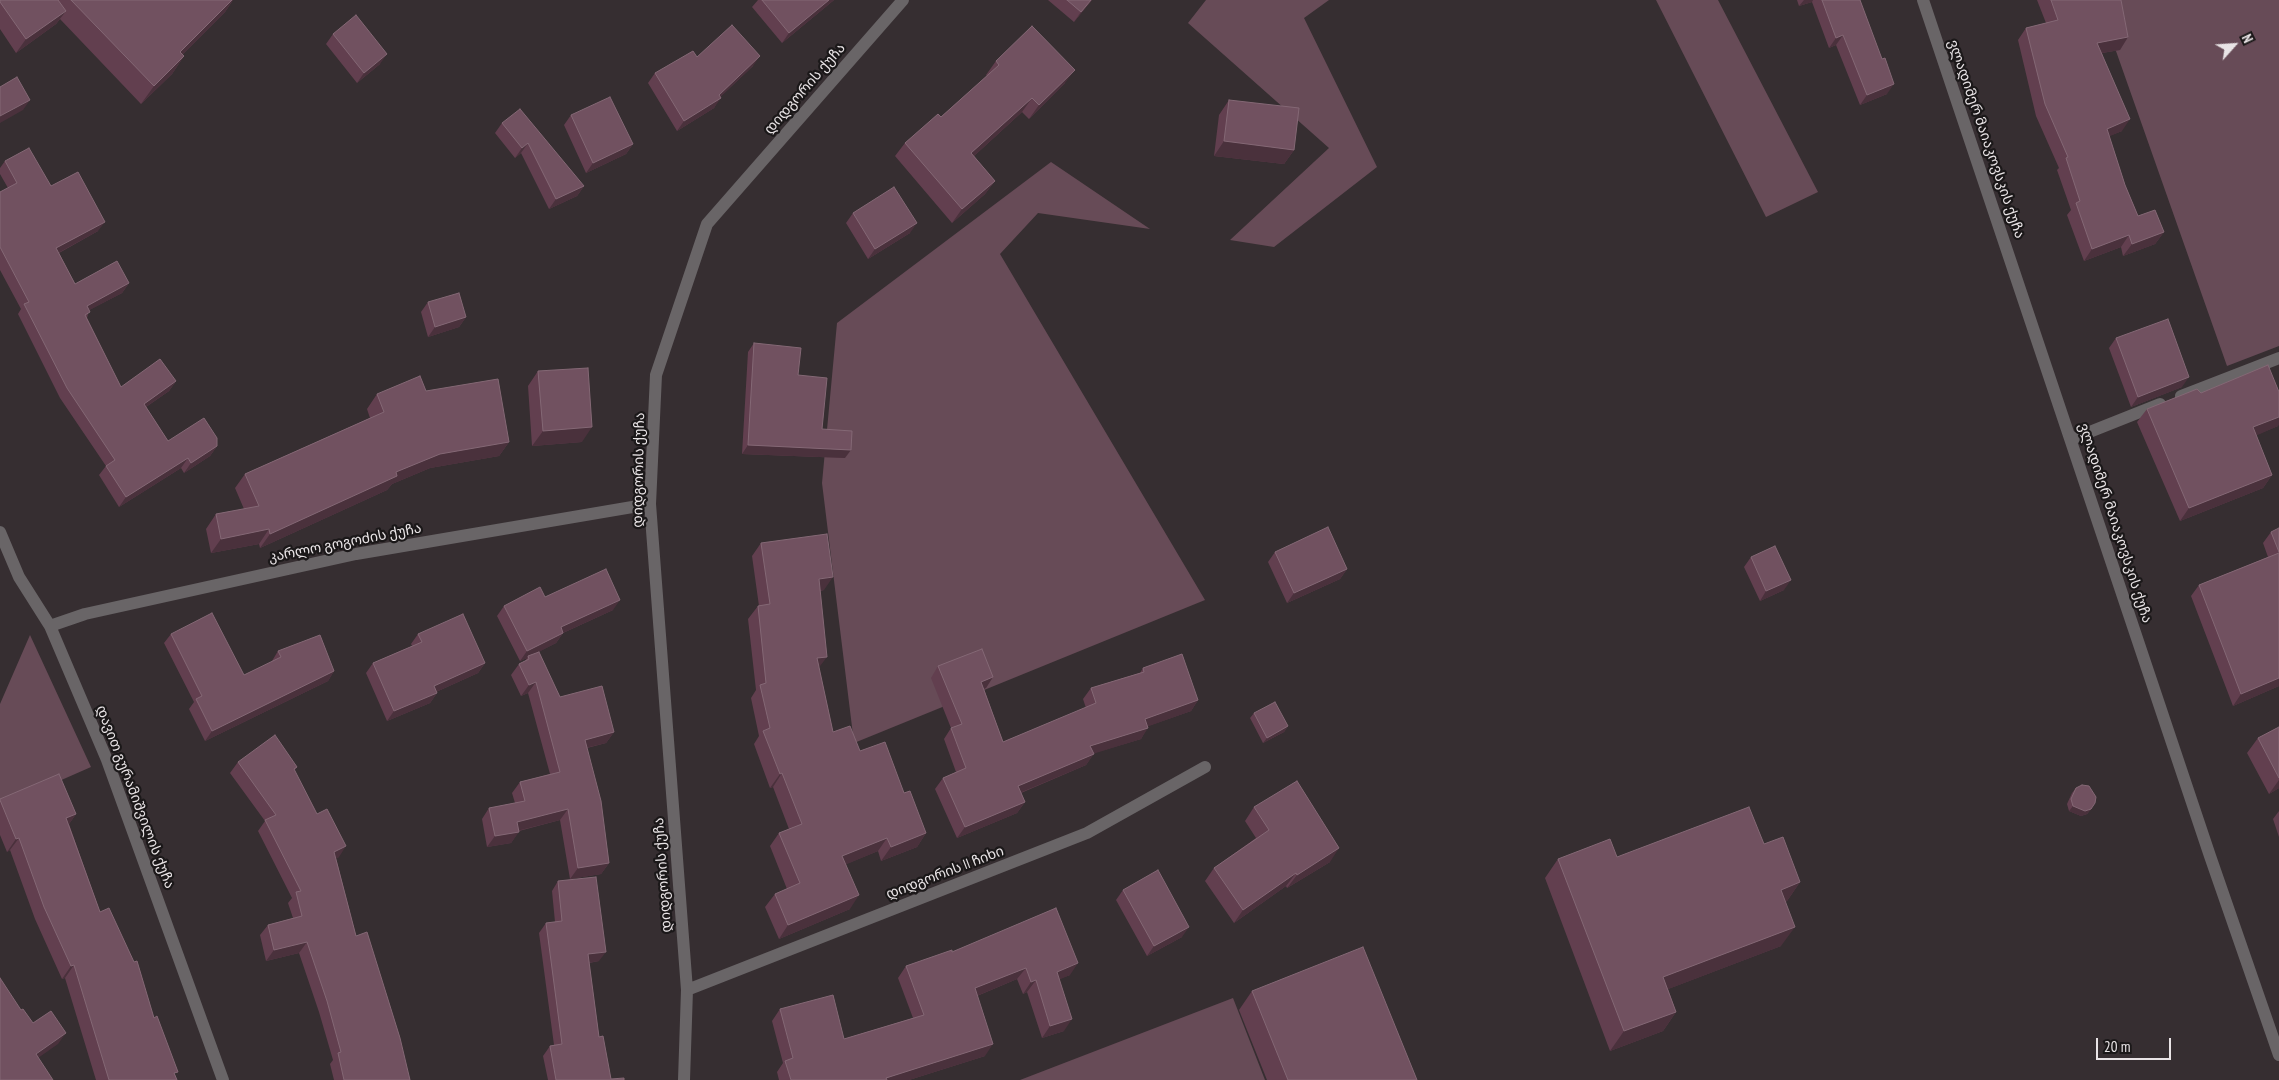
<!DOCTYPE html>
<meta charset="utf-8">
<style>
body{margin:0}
#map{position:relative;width:2279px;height:1080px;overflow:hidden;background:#362e31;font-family:"PT Sans Narrow",sans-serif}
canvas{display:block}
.north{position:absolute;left:2209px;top:20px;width:50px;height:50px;-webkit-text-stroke:4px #1b1819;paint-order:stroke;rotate:64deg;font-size:14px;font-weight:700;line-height:20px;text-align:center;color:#e9e4e6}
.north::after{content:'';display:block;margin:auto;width:18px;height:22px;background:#e9e4e6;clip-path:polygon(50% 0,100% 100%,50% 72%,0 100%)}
.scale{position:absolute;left:2096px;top:1038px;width:75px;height:22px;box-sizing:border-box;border:2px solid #e9e4e6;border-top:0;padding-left:6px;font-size:15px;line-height:18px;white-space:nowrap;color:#e9e4e6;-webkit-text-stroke:4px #1b1819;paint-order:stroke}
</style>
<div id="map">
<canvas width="2279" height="1080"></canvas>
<div class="north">N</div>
<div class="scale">20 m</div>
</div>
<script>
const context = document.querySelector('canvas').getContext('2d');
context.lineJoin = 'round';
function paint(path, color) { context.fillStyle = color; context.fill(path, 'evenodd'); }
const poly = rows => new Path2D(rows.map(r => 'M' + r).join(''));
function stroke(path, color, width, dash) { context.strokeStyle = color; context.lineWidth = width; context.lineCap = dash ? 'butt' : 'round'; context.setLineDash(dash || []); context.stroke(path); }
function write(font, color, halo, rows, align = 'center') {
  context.font = font + ' "PT Sans Narrow","Noto Sans Georgian",sans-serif'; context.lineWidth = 4.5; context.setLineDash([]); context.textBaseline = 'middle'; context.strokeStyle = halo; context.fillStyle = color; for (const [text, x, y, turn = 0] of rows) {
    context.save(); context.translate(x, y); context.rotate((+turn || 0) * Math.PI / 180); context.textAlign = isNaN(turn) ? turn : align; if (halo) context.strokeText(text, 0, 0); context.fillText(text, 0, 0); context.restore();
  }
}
const green = poly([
 [1206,0,1329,0,1304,18,1377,167,1274,247,1230,240,1329,148,1188,23],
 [1656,0,1718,0,1818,192,1766,217],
 [2098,0,2279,0,2279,346,2227,366],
 [1051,162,1150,229,1038,213,1000,254,1205,600,854,743,822,483,837,323],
 [30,635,91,767,0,807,0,704],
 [1233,998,1265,1080,1020,1080]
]);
const minor = poly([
 [1923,0,2210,856,2279,1055],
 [2181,396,2279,358],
 [2072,439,2160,404],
 [0,532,19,577,50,626,107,760,223,1080],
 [50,626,85,614,356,554,650,504],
 [687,990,1087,833,1205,767],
 [684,1080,687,990,650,504,656,375,707,224,903,0]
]);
const wall = poly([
 [0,0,233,0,225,12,182,55,184,56,172,74,141,104,60,19,56,24,16,53,0,29],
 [758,0,834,0,782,43,752,7],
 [1048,0,1092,0,1074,22],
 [1797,0,1860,0,1887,94,1860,105,1836,45,1829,48,1812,2,1799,6],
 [2037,0,2121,0,2128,37,2120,50,2102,53,2122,131,2109,136,2125,185,2138,216,2164,232,2155,244,2123,256,2121,247,2084,261,2067,215,2071,210,2057,170,2059,168,2036,116,2018,40,2026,28,2046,23],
 [333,34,380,64,357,83,326,44],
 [697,57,753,66,720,97,714,108,677,131,648,83,655,73],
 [996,61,1065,83,1029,119,1022,112,974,156,995,181,985,194,952,223,895,156,905,143,941,117,987,76,986,75],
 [1229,100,1294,150,1284,164,1214,156,1219,115],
 [571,115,633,144,626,154,586,173,564,125],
 [502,123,584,186,577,196,549,209,521,153,515,158,495,133],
 [5,161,51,186,98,231,59,253,75,284,129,283,122,293,89,310,87,318,121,387,176,381,169,391,146,407,168,441,217,446,210,456,184,473,181,468,119,507,99,475,106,466,60,398,18,314,21,309,0,270,0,192,8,188,0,174,0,168],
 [853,213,910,233,868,259,846,223],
 [428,302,466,317,459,327,428,337,421,312],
 [2116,338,2182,387,2131,407,2109,348],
 [754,343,798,375,822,429,845,458,742,454,748,352],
 [538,371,582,442,532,446,528,386],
 [426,391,509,442,499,456,430,468,392,484,387,490,260,548,259,544,211,553,206,529,216,514,244,509,235,488,245,474,370,418,367,409,377,394],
 [2201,393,2278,426,2256,435,2272,475,2263,488,2180,521,2137,422,2147,409],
 [2279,528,2279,686,2233,706,2191,596,2199,585,2268,557,2263,543,2271,532],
 [761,543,824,590,820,591,819,668,833,732,860,751,904,793,926,833,917,847,881,861,878,851,846,864,850,909,779,939,765,907,775,894,787,889,770,846,779,833,789,829,773,787,770,788,754,744,759,736,751,698,756,690,748,619,758,606,759,606,752,556],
 [1275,552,1347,569,1340,579,1287,603,1268,562],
 [1751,557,1784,590,1760,601,1744,567],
 [545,597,613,610,563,633,556,643,538,652,560,697,614,732,606,743,587,748,609,863,601,874,570,879,560,820,519,831,511,843,487,847,482,819,489,808,515,803,512,793,520,782,550,774,528,693,521,696,511,675,519,664,525,661,527,658,520,661,497,616,504,606],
 [171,634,244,675,272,662,272,661,278,651,334,671,328,681,205,741,189,709,194,702,164,643],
 [418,634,485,663,478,673,436,692,437,693,430,703,387,721,366,673,373,663,412,646,411,644],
 [938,666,993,677,986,688,984,689,1003,742,1086,708,1083,699,1091,688,1140,673,1143,668,1198,700,1191,711,1148,726,1141,739,1094,753,1086,765,1021,793,1025,802,1017,813,957,838,935,789,943,778,956,772,944,739,951,728,931,678],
 [1254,713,1288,726,1284,732,1263,743,1250,718],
 [2279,727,2279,788,2269,794,2247,753,2258,738],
 [238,762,297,767,294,771,339,857,336,858,356,936,410,1080,334,1080,330,1064,333,1060,319,1012,299,953,266,961,260,935,268,925,293,918,288,903,292,898,258,831,265,821,230,773],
 [2076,788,2092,808,2087,814,2081,816,2069,811,2067,804,2072,793],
 [0,800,76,814,69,824,100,912,154,1018,177,1080,96,1080,65,978,62,979,35,919,10,850,7,852,0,835],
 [1254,807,1330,862,1287,888,1286,886,1234,923,1205,881,1214,868,1256,838,1245,821],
 [2279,811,2279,837,2273,819],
 [1764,844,1800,882,1787,901,1785,902,1781,946,1668,989,1676,1012,1663,1031,1610,1051,1545,878,1558,859,1617,857],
 [558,881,599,961,589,963,599,1037,611,1079,624,1080,548,1080,543,1056,550,1046,554,1045,539,933,546,923,555,922,552,891],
 [1123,890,1182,937,1147,956,1116,900],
 [952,952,1070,975,1059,979,1064,1031,1042,1038,1027,992,1023,994,1017,979,977,996,985,1056,909,1080,779,1080,777,1072,783,1063,772,1021,780,1009,844,1039,913,1018,898,978,906,966],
 [1252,991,1417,1080,1267,1080,1239,1010]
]);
const shadedWall = poly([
 [232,0,233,0,225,12,167,70,180,52],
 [829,0,834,0,782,43,789,33],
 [1091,0,1092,0,1074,22,1081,12],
 [1804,0,1813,0,1812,2,1799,6],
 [66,11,56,24,16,53,26,39],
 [1843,35,1836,45,1829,48,1836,38],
 [2128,37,2120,50,2089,55,2097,43],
 [387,54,380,64,357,83,364,73],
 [184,56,172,74,141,104,154,86],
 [760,56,753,66,714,103,721,98,714,108,677,131,684,121,719,95],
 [1075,70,1065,83,1029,119,1039,105],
 [1894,84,1887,94,1860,105,1867,95],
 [1032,98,1022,112,962,167,971,153],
 [30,100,23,110,0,123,0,116],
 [2130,119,2122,131,2098,141,2107,129],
 [1224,141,1294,150,1284,164,1214,156],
 [528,143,521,153,515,158,522,148],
 [633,144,626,154,586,173,593,163],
 [995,181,985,194,952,223,962,209],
 [584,186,577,196,549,209,556,199],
 [105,222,98,231,49,258,56,248],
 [917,223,910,233,868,259,875,249],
 [2164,232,2155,244,2123,256,2132,244],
 [2129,235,2121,247,2084,261,2092,249],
 [129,283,122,293,80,315,87,306],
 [466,317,459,327,428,337,435,327],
 [2189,377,2182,387,2131,407,2138,397],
 [176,381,169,391,137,413,144,404],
 [2279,417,2279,425,2278,426,2244,441,2253,427],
 [592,427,582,442,532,446,543,431],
 [509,442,499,456,430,468,392,484,387,490,260,548,270,534,396,472,440,454],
 [748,445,851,450,845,458,742,454],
 [217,446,210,456,184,473,191,463],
 [188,458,181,468,119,507,126,497],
 [2272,475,2263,488,2180,521,2189,508],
 [269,529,259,544,211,553,221,539],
 [1347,569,1340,579,1287,603,1294,593],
 [833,577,824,590,810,592,819,579],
 [1791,580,1784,590,1760,601,1766,591],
 [620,600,613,610,554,637,561,627],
 [563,633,556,643,529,657,528,656,527,658,520,661,527,651],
 [827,657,817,670,817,658],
 [485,663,478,673,427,696,434,686],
 [334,671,328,681,205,741,212,731],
 [993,677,986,688,974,693,981,682],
 [2279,678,2279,686,2233,706,2241,694],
 [536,682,528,693,521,696,529,685],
 [437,693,430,703,387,721,394,711],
 [1198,700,1191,711,1138,730,1145,719],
 [1288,726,1284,732,1263,743,1267,738],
 [1148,728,1141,739,1083,757,1090,746],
 [614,732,606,743,577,750,585,740],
 [1094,754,1086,765,1010,797,1018,786],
 [782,773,773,787,770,788,780,774],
 [2279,780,2279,788,2269,794],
 [1025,802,1017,813,957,838,965,827],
 [2095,803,2087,814,2081,816,2069,811,2073,806],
 [568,809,560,820,509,833,517,822],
 [76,814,67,827,66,818],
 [519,832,511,843,487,847,495,836],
 [926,833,917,847,881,861,891,847],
 [19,838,10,850,7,852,16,839],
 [887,838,878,851,833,870,842,856],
 [346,846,339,857,327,863,334,852],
 [1339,848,1330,862,1287,888,1297,875],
 [609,863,601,874,570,879,578,868],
 [1296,873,1286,886,1234,923,1243,910],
 [1800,882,1787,901,1767,909,1781,890],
 [859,895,850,909,779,939,788,925],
 [1189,927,1182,937,1147,956,1154,946],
 [1795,927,1781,946,1650,996,1663,977],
 [307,942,299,953,266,961,274,950],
 [606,952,599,961,581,964,588,954],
 [1078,963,1070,975,1049,984,1057,972],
 [74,965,65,978,62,979,71,966],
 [1026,968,1017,979,967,1000,975,988],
 [1036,980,1027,992,1023,994,1031,982],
 [1676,1012,1663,1031,1610,1051,1624,1031],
 [1072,1019,1064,1031,1042,1038,1050,1026],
 [66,1033,58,1044,28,1065,36,1054],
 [993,1044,985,1056,909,1080,885,1080,886,1078]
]);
const building = poly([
 [0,0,58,0,66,11,26,39,0,2,0,0],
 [71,0,232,0,180,52,184,56,154,86,71,0],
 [762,0,829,0,789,33,762,0],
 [1067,0,1091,0,1081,12,1067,0],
 [1822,0,1860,0,1882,59,1885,58,1894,84,1867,95,1843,35,1836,38,1822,0],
 [2051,0,2121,0,2128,37,2097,43,2130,119,2107,129,2125,185,2138,216,2155,210,2164,232,2132,244,2129,235,2092,249,2076,203,2080,201,2066,158,2068,157,2045,104,2026,28,2058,20,2051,0],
 [356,15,387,54,364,73,333,34,356,15],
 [732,25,760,56,719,95,721,98,684,121,655,73,693,51,697,57,732,25],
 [1032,26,1075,70,1039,105,1032,98,971,153,995,181,962,209,905,143,938,114,941,117,999,65,996,61,1032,26],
 [17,77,30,100,0,116,0,87,17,77],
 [610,97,633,144,593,163,571,115,610,97],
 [1229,100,1299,108,1294,150,1224,141,1229,100],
 [520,109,584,186,556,199,528,143,522,148,502,123,520,109],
 [29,148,51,186,78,172,105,222,56,248,75,284,117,261,129,283,87,306,90,312,85,315,121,387,160,359,176,381,144,404,168,441,204,418,217,438,217,446,191,463,188,458,126,497,106,466,115,460,67,388,24,304,29,302,0,247,0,192,17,183,5,161,29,148],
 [894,187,917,223,875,249,853,213,894,187],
 [459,293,466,317,435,327,428,302,459,293],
 [2168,319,2189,377,2138,397,2116,338,2168,319],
 [754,343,801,348,798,375,827,378,822,429,852,431,851,450,748,445,754,343],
 [2268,365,2279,392,2279,417,2253,427,2272,475,2189,508,2147,409,2197,389,2201,393,2268,365],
 [588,368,592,427,543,431,538,371,588,368],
 [420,376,426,391,498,379,509,442,440,454,396,472,397,476,270,534,269,529,221,539,216,514,259,506,245,474,384,412,377,394,420,376],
 [1328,527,1347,569,1294,593,1275,552,1328,527],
 [2279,528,2279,552,2271,532,2279,528],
 [827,534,833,577,819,579,827,657,817,658,833,732,850,726,860,751,885,742,904,793,910,791,926,833,891,847,887,838,842,856,859,895,788,925,775,894,800,883,779,833,802,824,782,773,780,774,763,731,770,728,760,685,766,683,758,606,770,604,761,543,827,534],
 [1775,546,1791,580,1766,591,1751,557,1775,546],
 [2279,553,2279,678,2241,694,2199,585,2279,553],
 [606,569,620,600,561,627,563,633,527,651,504,606,540,587,545,597,606,569],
 [212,613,244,675,281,657,278,651,320,635,334,671,212,731,196,699,202,696,171,634,212,613],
 [463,614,485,663,434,686,437,693,394,711,373,663,422,642,418,634,463,614],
 [982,649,993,677,981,682,1003,742,1096,703,1091,688,1144,672,1143,668,1182,654,1198,700,1145,719,1148,728,1090,746,1094,754,1018,786,1025,802,965,827,943,778,966,768,951,728,962,724,938,666,982,649],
 [539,652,560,697,602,686,614,732,585,740,601,801,609,863,578,868,568,809,517,822,519,832,495,836,489,808,525,801,520,782,560,772,536,682,529,685,519,664,529,659,528,656,539,652],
 [1275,702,1288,726,1267,738,1254,713,1275,702],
 [2279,727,2279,778,2258,738,2279,727],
 [275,735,297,767,294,769,317,814,327,809,346,846,334,852,356,936,367,932,400,1038,410,1080,344,1080,338,1053,341,1052,327,1001,307,942,274,950,268,925,302,916,296,892,301,891,265,820,276,815,238,762,275,735],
 [59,774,76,814,66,818,100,912,109,908,134,962,137,961,154,1018,157,1016,178,1072,174,1073,177,1080,109,1080,74,965,71,966,44,907,19,838,16,839,0,800,0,799,59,774],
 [1297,781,1339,848,1297,875,1296,873,1243,910,1214,868,1269,830,1254,807,1297,781],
 [2082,785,2089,786,2096,797,2095,803,2091,809,2085,811,2073,806,2071,799,2076,788,2082,785],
 [1749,807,1764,844,1783,837,1800,882,1781,890,1795,927,1663,977,1676,1012,1624,1031,1558,859,1610,839,1617,857,1749,807],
 [1158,870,1189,927,1154,946,1123,890,1158,870],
 [596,877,606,952,588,954,599,1037,603,1036,611,1079,624,1078,624,1080,556,1080,550,1046,562,1044,546,923,562,921,558,881,596,877],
 [1056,908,1078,963,1057,972,1072,1019,1050,1026,1036,980,1031,982,1026,968,975,988,993,1044,886,1078,887,1080,791,1080,785,1061,793,1058,780,1009,833,995,844,1039,924,1015,906,966,952,950,952,952,1056,908],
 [1363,947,1417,1080,1288,1080,1252,991,1363,947],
 [0,978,21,1010,23,1009,33,1023,51,1011,66,1033,36,1054,53,1080,0,1080,0,978]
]);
const streetNames = [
 ["დიდგორის ქუჩა",805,89,-49],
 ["ვლადიმერ მაიაკოვსკის ქუჩა",1986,139,71],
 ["დიდგორის ქუჩა",639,470,-89],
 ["ვლადიმერ მაიაკოვსკის ქუჩა",2115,523,72],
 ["კარლო გოგოძის ქუჩა",345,543,-11],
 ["დავით გურამიშვილის ქუჩა",135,797,69],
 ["დიდგორის II ჩიხი",945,873,-21],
 ["დიდგორის ქუჩა",663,875,-94]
];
paint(green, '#674b57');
stroke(minor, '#696567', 12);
paint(wall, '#623f4f');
paint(shadedWall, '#4a313c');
paint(building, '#715160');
stroke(building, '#846875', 1);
write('14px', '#e9e4e6', '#1b1819', streetNames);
</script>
